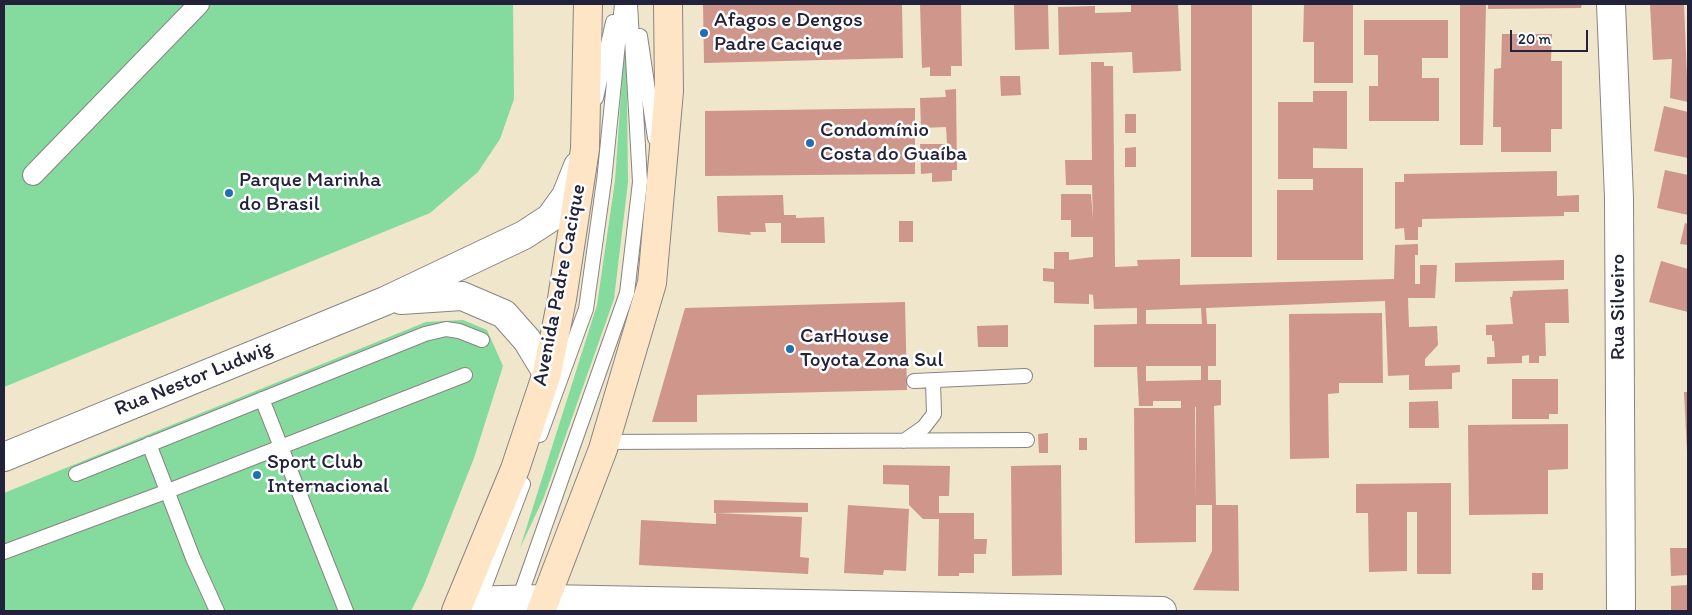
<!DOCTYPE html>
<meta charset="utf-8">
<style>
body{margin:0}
#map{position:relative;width:1692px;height:615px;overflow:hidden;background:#efe6cb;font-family:Itim,sans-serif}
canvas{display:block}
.frame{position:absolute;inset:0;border:5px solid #22223b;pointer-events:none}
.scale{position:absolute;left:1510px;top:30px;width:78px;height:22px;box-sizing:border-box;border:2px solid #22223b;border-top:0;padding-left:6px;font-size:15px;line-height:18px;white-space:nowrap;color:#22223b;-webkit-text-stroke:4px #fff;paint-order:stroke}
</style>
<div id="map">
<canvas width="1692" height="615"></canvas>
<div class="frame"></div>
<div class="scale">20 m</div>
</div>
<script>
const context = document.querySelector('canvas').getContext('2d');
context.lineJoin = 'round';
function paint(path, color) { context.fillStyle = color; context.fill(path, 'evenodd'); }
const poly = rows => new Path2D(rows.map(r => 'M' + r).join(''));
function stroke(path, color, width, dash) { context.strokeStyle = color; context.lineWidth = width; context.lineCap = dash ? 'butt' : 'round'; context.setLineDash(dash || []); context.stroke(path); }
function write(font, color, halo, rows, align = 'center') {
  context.font = font + ' Itim,sans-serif'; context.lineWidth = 5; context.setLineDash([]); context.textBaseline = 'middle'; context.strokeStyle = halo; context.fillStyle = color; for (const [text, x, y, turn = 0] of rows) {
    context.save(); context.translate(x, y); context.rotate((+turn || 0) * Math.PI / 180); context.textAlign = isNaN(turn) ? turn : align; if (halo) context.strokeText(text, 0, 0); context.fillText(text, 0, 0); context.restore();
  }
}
const green = poly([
 [4,4,513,4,514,99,500,139,478,172,430,213,4,387],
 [626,22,628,182,614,299,544,497,520,548,597,305,615,181],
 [463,320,487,330,503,366,474,458,424,585,411,611,4,611,4,493,426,322]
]);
const building = poly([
 [703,4,902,4,903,58,704,63],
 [920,4,961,4,962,66,951,66,951,76,930,76,930,67,922,68],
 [1014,4,1048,4,1049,49,1015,50],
 [1131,4,1178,4,1181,71,1133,73,1132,52,1059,55,1058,7,1095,6,1095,13,1131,12],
 [1191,4,1252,4,1252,257,1191,257],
 [1304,4,1353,4,1353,83,1314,83,1314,42,1303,42],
 [1460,4,1486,4,1483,145,1460,145],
 [1488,4,1582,4,1581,8,1488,9],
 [1650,4,1684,4,1688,102,1670,98,1672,59,1653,60],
 [1364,20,1448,20,1448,58,1422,58,1422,78,1439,78,1439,121,1369,121,1369,86,1378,86,1378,55,1364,55],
 [1502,34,1552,34,1551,61,1562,61,1562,129,1551,129,1551,152,1501,152,1501,127,1493,127,1494,69,1501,68],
 [1091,62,1104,62,1104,66,1113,66,1115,267,1138,266,1137,260,1180,259,1180,285,1394,279,1395,245,1418,244,1418,255,1415,255,1415,284,1420,284,1420,265,1437,265,1435,298,1408,298,1409,327,1437,326,1438,345,1425,359,1425,366,1460,365,1460,372,1452,373,1452,389,1409,390,1409,375,1388,376,1385,301,1206,308,1207,324,1216,324,1216,366,1208,366,1208,380,1221,380,1221,405,1214,406,1216,505,1238,505,1239,591,1193,590,1212,551,1212,505,1196,505,1196,542,1135,543,1134,408,1181,408,1181,401,1153,401,1153,406,1139,406,1137,367,1094,367,1094,325,1137,324,1137,308,1094,309,1093,295,1089,294,1089,304,1054,303,1054,282,1043,281,1043,268,1054,269,1054,252,1069,252,1069,260,1093,257,1093,237,1071,237,1071,220,1061,220,1061,194,1091,194,1093,220,1092,185,1066,185,1065,160,1092,160],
 [1201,308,1202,324,1146,324,1146,310],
 [1146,366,1201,366,1201,380,1146,381],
 [1195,407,1196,407,1196,501],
 [1000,76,1020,76,1021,95,1001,96],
 [956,89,957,170,952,170,952,181,932,182,932,173,921,174,920,144,947,144,946,127,921,128,920,98,946,97,945,90],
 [1313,91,1347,91,1347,149,1313,148,1313,168,1363,168,1363,260,1277,260,1277,190,1313,190,1313,179,1278,179,1278,102,1313,102],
 [1664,106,1688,112,1688,158,1654,151],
 [915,108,915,174,705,176,705,111],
 [1125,114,1136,114,1136,133,1125,133],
 [1136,147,1136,167,1125,167,1125,148],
 [1665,170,1688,175,1688,215,1657,208],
 [1557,171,1557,196,1579,195,1579,212,1564,212,1564,216,1422,219,1422,227,1418,227,1418,240,1405,240,1404,228,1395,229,1395,182,1404,182,1404,174],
 [783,195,784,215,796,215,796,218,824,217,825,243,781,243,781,223,765,223,766,232,750,232,751,235,718,232,717,196],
 [899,221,913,221,913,242,899,242],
 [1685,223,1688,224,1688,245,1680,244],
 [1564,260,1564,280,1455,282,1455,263],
 [1661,261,1688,269,1688,312,1649,302],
 [1568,289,1569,323,1545,323,1546,356,1539,356,1539,363,1529,363,1529,355,1522,356,1522,363,1487,364,1487,357,1495,357,1494,341,1492,341,1492,335,1486,335,1486,325,1513,324,1510,297,1512,297,1513,291],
 [905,302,907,390,697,395,697,422,652,422,685,308],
 [1382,313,1383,383,1339,383,1339,393,1328,394,1329,458,1290,459,1289,314],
 [1008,325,1008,347,978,347,977,326],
 [1512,379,1558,379,1558,414,1549,414,1549,419,1512,419],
 [1684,392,1688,392,1688,451,1687,451],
 [1438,401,1439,428,1409,428,1409,402],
 [1568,424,1568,469,1548,470,1548,514,1469,515,1468,425],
 [1048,433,1048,453,1039,453,1038,434],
 [1079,438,1087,438,1087,450,1079,450],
 [883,465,950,466,949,496,939,496,939,513,974,513,974,539,987,539,986,554,974,554,974,573,959,573,959,576,938,576,939,519,923,519,909,505,909,485,883,484],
 [1061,465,1062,575,1012,576,1011,466],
 [1451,483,1451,574,1417,574,1417,512,1407,512,1407,571,1369,572,1368,513,1356,513,1356,484],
 [714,500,808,503,808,512,714,513],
 [848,505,909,509,906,571,884,570,883,575,844,573],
 [716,513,802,517,800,557,809,558,808,574,639,565,641,520,716,524],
 [1670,548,1688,548,1688,575,1671,576],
 [1532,573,1543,573,1543,590,1532,590],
 [1688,585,1688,611,1671,611,1671,586]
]);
const service = poly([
 [640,36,655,138],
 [596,98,613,22],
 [914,381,1025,376],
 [262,399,346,611],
 [540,435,586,309,604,181,622,4],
 [904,441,924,427,934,414,933,381],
 [605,442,1027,440],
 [149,444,193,558,217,611],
 [76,474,425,334,446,329,459,331,482,340],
 [4,552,168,491,465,375],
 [518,602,627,293,640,182,630,4],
 [478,604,523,484]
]);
const pedestrian = poly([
 [33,175,199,4]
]);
const tertiary = poly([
 [1611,4,1619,198,1621,611],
 [401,300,462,296,504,314,527,340,547,373],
 [4,457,385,301,524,235,550,218,566,196,578,166],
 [461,601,547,599,1162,611]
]);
const secondary = poly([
 [456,611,515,469,547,373,562,299,585,149,588,4],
 [541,611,603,449,652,283,669,91,668,4]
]);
const markers = [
 [704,33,5,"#1f6fb2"],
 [810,143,5,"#1f6fb2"],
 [229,193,5,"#1f6fb2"],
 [790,349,5,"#1f6fb2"],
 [257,475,5,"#1f6fb2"]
];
const poiNames = [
 ["Afagos e Dengos",714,21],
 ["Padre Cacique",714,45],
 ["Condomínio",820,131],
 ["Costa do Guaíba",820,155],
 ["Parque Marinha",239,181],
 ["do Brasil",239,205],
 ["CarHouse",800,337],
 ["Toyota Zona Sul",800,361],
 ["Sport Club",267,463],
 ["Internacional",267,487]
];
const streetNames = [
 ["Avenida Padre Cacique",560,285,-79],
 ["Rua Silveiro",1619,307,-90],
 ["Rua Nestor Ludwig",194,379,-22]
];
paint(green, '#85da9d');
paint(building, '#cf968c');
stroke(service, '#888483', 16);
stroke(pedestrian, '#888483', 22);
stroke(tertiary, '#888483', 30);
stroke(secondary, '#888483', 30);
stroke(service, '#fff', 14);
stroke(pedestrian, '#fff', 20);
stroke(tertiary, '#fff', 28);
stroke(secondary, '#fde5c5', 28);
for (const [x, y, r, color] of markers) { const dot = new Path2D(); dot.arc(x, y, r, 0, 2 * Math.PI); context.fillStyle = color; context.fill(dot); stroke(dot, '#fff', 2); }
write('21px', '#22223b', '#fff', poiNames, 'left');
write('21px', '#22223b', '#fff', streetNames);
</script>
